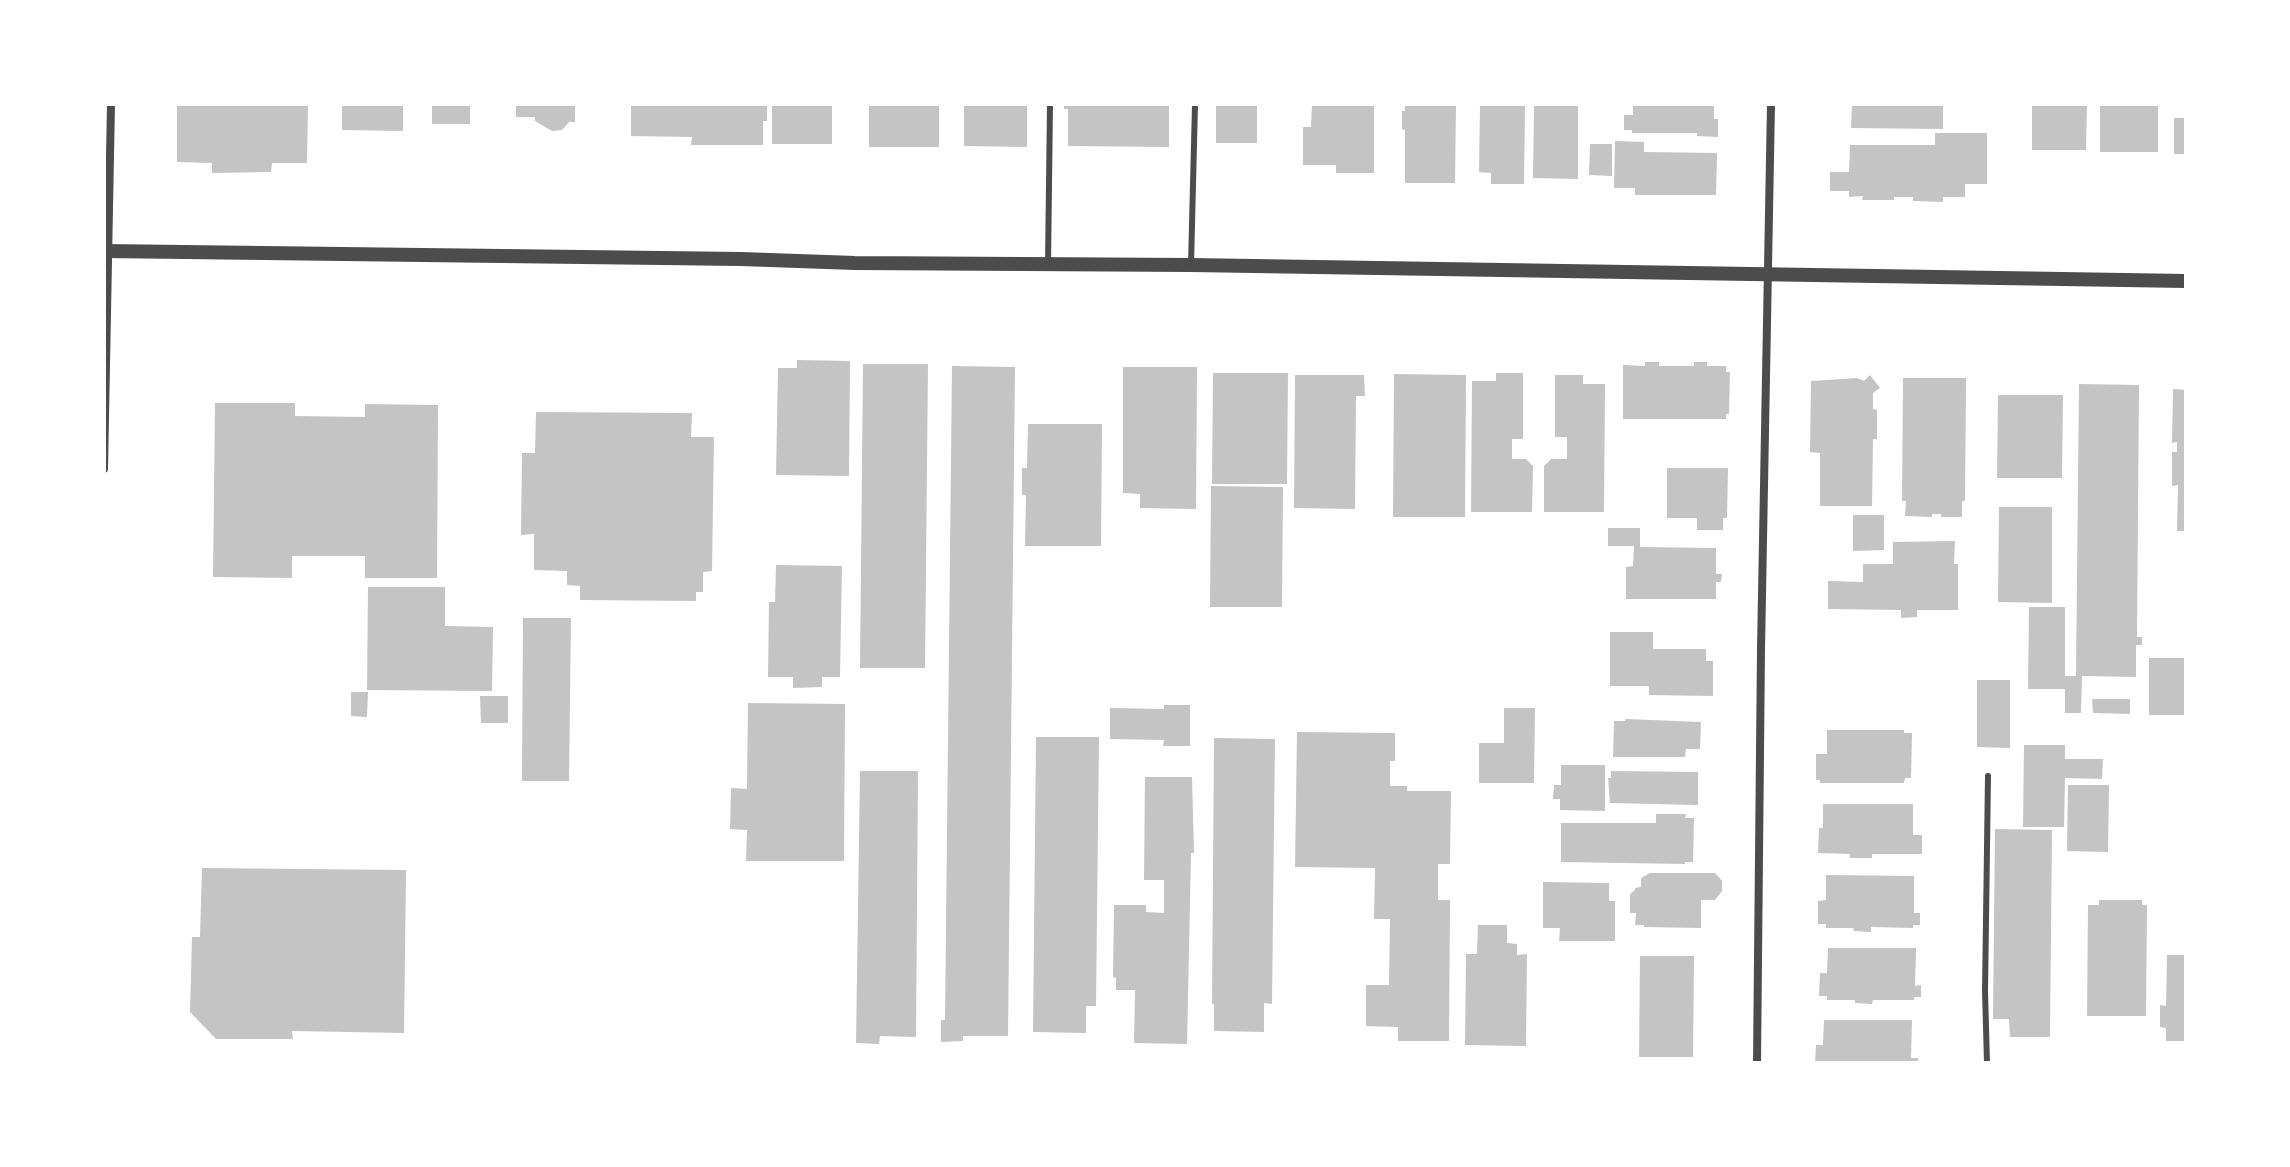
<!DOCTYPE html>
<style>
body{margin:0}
#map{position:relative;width:2290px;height:1167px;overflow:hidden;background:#fff;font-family:Arial,sans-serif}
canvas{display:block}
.frame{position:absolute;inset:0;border:106px solid #fff;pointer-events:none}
</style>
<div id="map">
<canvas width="2290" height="1167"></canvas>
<div class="frame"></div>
</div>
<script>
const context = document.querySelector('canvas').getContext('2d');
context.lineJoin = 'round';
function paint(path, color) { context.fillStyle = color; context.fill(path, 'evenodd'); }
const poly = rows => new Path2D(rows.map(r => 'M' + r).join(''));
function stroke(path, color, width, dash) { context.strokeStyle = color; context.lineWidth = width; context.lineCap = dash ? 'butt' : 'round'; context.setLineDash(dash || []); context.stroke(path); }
const building = poly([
 [177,104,308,104,307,163,272,163,271,172,212,173,212,163,177,162],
 [342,104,403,104,403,131,342,130],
 [432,104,470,104,470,124,432,124],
 [516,104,575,104,575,122,569,122,562,130,552,131,535,121,535,117,516,117],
 [631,104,767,104,767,121,763,121,763,145,691,145,692,137,631,136],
 [781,104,832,104,832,144,772,144,772,105],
 [869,104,939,104,939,147,869,147],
 [964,104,1027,104,1027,147,964,146],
 [1064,104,1169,104,1169,147,1068,146,1068,109,1064,109],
 [1216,104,1257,104,1257,143,1216,143],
 [1312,104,1374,104,1374,173,1336,173,1336,165,1303,165,1303,127,1311,127],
 [1405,104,1456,104,1455,183,1405,183,1405,130,1402,129,1402,111,1405,111],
 [1480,104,1525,104,1524,184,1491,184,1491,173,1479,172],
 [1534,104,1578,104,1578,179,1533,178],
 [1633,104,1714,104,1714,119,1718,119,1718,137,1697,136,1697,133,1632,133,1632,130,1624,130,1624,115,1633,115],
 [1852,104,1943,104,1943,129,1851,128],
 [2032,104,2087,104,2086,150,2032,150],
 [2100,104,2158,104,2158,152,2100,152],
 [2174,118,2186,118,2186,154,2174,154],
 [1935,133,1987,133,1987,184,1965,184,1965,197,1943,197,1943,202,1913,201,1913,197,1894,197,1894,200,1862,200,1863,196,1849,197,1849,191,1830,191,1830,172,1849,172,1850,145,1935,145],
 [1615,141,1644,142,1644,152,1717,153,1716,195,1635,195,1635,188,1614,188],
 [1590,144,1612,144,1612,176,1589,175],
 [797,360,850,361,849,476,776,475,778,368,797,368],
 [1645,362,1659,362,1659,366,1694,366,1694,362,1707,362,1707,366,1726,366,1726,372,1730,372,1729,414,1726,414,1726,419,1623,419,1623,365,1645,366],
 [863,364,928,364,925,668,860,668],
 [952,366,1015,367,1008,1036,963,1036,963,1041,941,1042,941,1020,945,1020],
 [1123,367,1197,367,1196,509,1140,508,1140,494,1123,493],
 [1213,373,1288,373,1287,484,1212,484],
 [1496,373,1523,373,1523,439,1512,439,1512,459,1526,459,1533,466,1532,512,1471,512,1472,381,1496,381],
 [1394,374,1466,375,1465,517,1393,517],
 [1295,375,1364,375,1365,396,1356,396,1355,509,1294,508],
 [1555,375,1583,375,1583,384,1605,384,1604,512,1544,512,1544,466,1551,459,1567,459,1567,437,1555,437],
 [1870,375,1880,388,1873,393,1873,409,1877,410,1877,439,1873,439,1872,506,1820,506,1820,453,1810,452,1811,381,1857,378,1864,381],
 [1903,378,1966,378,1965,501,1962,501,1962,517,1941,517,1941,514,1932,514,1932,517,1905,516,1906,501,1902,501],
 [2079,384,2139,385,2137,637,2142,637,2142,645,2136,645,2136,677,2082,676,2081,713,2065,713,2065,689,2028,689,2029,607,2065,607,2065,676,2076,676],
 [2173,389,2186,390,2186,531,2177,531,2178,485,2172,486,2172,452,2177,452,2177,442,2172,443],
 [1998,395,2063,395,2062,478,1997,478],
 [215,403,295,403,295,416,365,417,365,404,438,405,437,578,365,578,365,556,292,556,292,578,213,577],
 [536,412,692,413,691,437,714,437,712,571,703,572,703,592,696,592,696,601,580,600,580,586,567,585,567,571,534,570,534,534,521,535,522,453,535,453],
 [1028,424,1102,424,1101,546,1025,546,1026,495,1022,495,1022,468,1027,468],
 [1667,468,1728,468,1727,518,1723,518,1723,530,1697,530,1697,518,1667,518],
 [1211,486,1283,487,1282,607,1210,607],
 [1999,507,2052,507,2052,603,1998,602],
 [1853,515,1884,515,1884,550,1853,551],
 [1608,528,1640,528,1640,547,1716,548,1716,574,1722,574,1721,582,1716,582,1716,599,1626,599,1626,567,1633,566,1634,546,1608,546],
 [1955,541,1954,564,1958,564,1958,610,1917,610,1917,617,1901,618,1901,610,1828,609,1828,581,1863,582,1863,564,1893,564,1893,542],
 [776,565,842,566,840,677,822,677,822,687,793,688,793,677,768,677,769,602,775,602],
 [368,587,445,587,445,626,493,627,492,691,367,690],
 [523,618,571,618,569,781,522,781],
 [1610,632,1653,632,1653,649,1706,649,1706,661,1713,661,1713,696,1649,695,1649,686,1610,686],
 [2149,658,2186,658,2186,715,2149,715],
 [1977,680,2010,680,2010,748,1977,747],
 [351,692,368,692,367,717,351,716],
 [480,696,508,696,508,723,481,723],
 [2092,699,2130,699,2130,714,2093,713],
 [748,703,845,704,844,861,746,861,747,830,730,829,731,788,747,789],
 [1164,705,1190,705,1190,746,1163,746,1164,740,1110,739,1110,708,1164,709],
 [1504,708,1535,708,1534,783,1479,783,1479,743,1504,743],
 [1626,719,1701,722,1700,749,1686,749,1685,757,1613,757,1614,721,1625,721],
 [1827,730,1904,730,1904,733,1912,733,1911,778,1905,778,1904,783,1820,783,1820,780,1816,780,1816,754,1827,754],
 [1297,732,1395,733,1395,761,1390,761,1390,786,1407,786,1407,791,1451,791,1450,864,1438,864,1438,900,1450,900,1449,1041,1398,1041,1398,1027,1366,1026,1366,985,1389,985,1390,919,1374,919,1375,868,1295,867],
 [1036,737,1099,737,1096,1006,1086,1006,1086,1033,1033,1032],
 [1214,738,1275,739,1272,1004,1264,1003,1264,1032,1214,1031,1214,1004,1212,1004],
 [2024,745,2065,745,2065,759,2103,759,2102,779,2065,778,2064,827,2023,827],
 [1561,765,1605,765,1605,811,1560,810,1560,799,1553,799,1554,785,1561,785],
 [860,771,918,771,916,1037,880,1036,879,1044,856,1043],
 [1611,771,1698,772,1698,805,1610,803,1608,778,1611,778],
 [1145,777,1192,777,1194,853,1191,853,1187,1044,1134,1043,1135,990,1116,990,1116,978,1113,977,1114,905,1146,905,1146,912,1164,913,1164,880,1144,880],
 [2068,785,2109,785,2108,852,2067,851],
 [1823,804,1913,804,1913,835,1922,835,1922,854,1872,854,1872,858,1850,858,1850,854,1818,853,1819,828,1823,828],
 [1656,814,1686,814,1685,818,1694,818,1693,862,1685,862,1685,864,1561,862,1561,823,1656,823],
 [1995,829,2052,830,2050,1037,2010,1037,2009,1019,1993,1019],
 [202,868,406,870,404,1033,292,1031,293,1039,216,1039,190,1012,192,937,200,937],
 [1650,873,1715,873,1722,881,1722,891,1715,900,1701,900,1701,928,1644,927,1644,925,1635,925,1636,913,1630,913,1630,894,1635,890,1635,888,1641,887,1641,878],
 [1826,875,1914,876,1914,913,1920,913,1920,925,1913,925,1913,928,1871,927,1871,932,1854,931,1853,928,1826,928,1826,924,1818,924,1818,901,1826,900],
 [1543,882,1609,883,1609,901,1615,901,1615,941,1559,941,1560,928,1543,928],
 [2099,900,2142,900,2142,905,2147,905,2146,1016,2087,1016,2088,905,2099,905],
 [1478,925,1507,925,1507,943,1517,944,1517,955,1527,954,1526,1046,1465,1045,1466,954,1477,954],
 [1828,948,1916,948,1915,986,1921,985,1921,997,1914,997,1914,1000,1873,1000,1872,1004,1855,1003,1855,1000,1827,1000,1827,996,1819,996,1820,973,1827,973],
 [2167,955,2186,955,2186,1041,2166,1041,2166,1028,2160,1027,2160,1005,2166,1006],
 [1640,956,1694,956,1693,1057,1639,1057],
 [1824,1020,1912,1020,1911,1058,1918,1058,1918,1063,1815,1063,1816,1045,1823,1045]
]);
const service = poly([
 [1048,264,1050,104],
 [1191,265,1195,104],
 [1987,1063,1985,991,1988,776]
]);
const minor = poly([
 [104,469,111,104],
 [1757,1063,1761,649,1771,104]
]);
const tertiary = poly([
 [104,251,741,259,855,263,1191,265,2186,281]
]);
paint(building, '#c4c4c4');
stroke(service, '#4c4c4c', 6);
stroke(minor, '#4c4c4c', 8);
stroke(tertiary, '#4c4c4c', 14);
</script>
